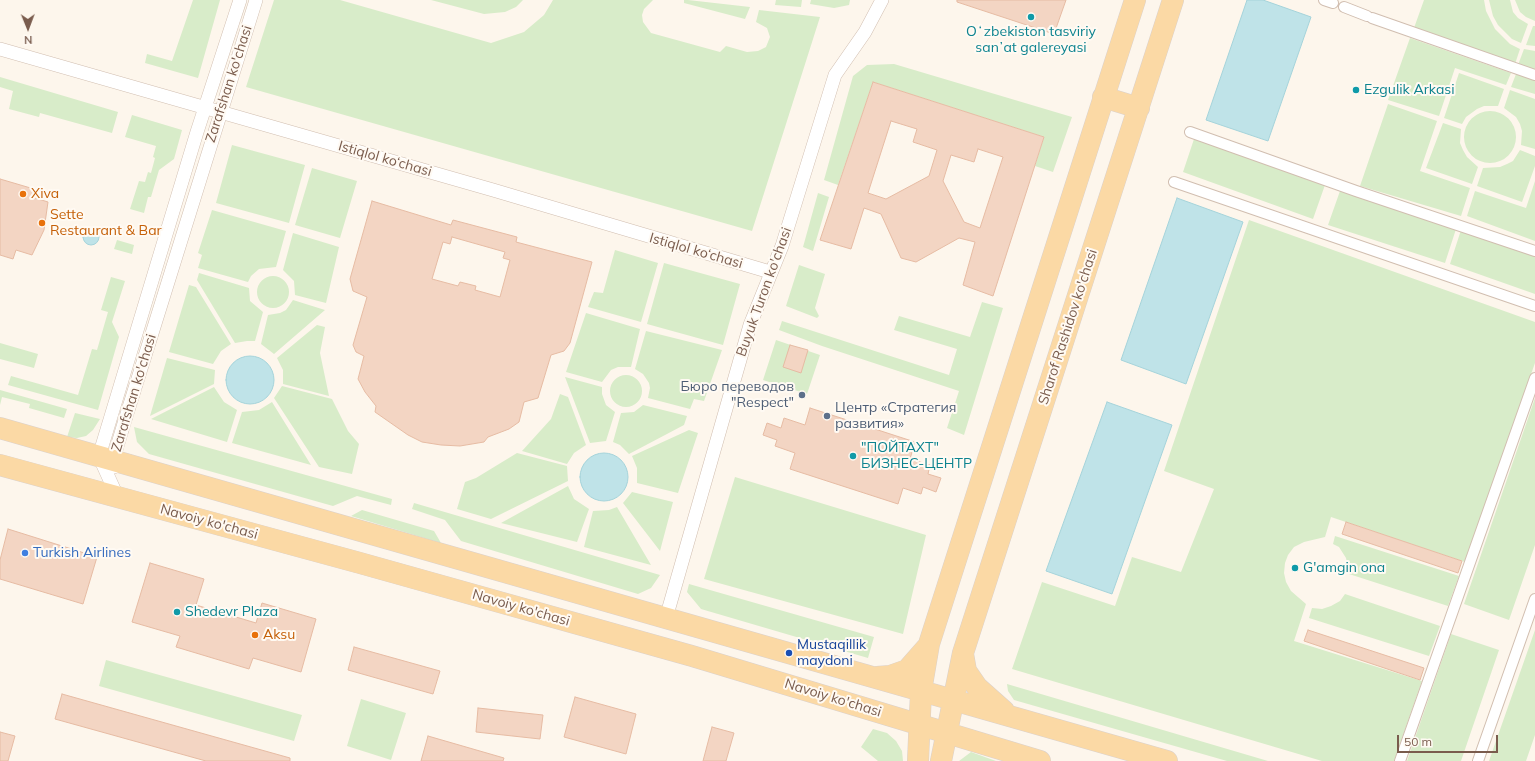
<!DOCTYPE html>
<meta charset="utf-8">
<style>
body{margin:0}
#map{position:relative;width:1535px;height:761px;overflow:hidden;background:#fdf6ec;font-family:Mulish,sans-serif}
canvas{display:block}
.north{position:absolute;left:8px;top:8px;width:40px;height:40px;-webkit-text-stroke:3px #fffaf3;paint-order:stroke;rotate:179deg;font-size:11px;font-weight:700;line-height:16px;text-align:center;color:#7a5c4d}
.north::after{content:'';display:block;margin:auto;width:14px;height:18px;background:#7a5c4d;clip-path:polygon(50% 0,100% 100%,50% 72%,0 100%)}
.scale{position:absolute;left:1397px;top:735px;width:101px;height:18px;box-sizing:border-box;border:2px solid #7a5c4d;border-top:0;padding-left:5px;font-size:12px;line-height:14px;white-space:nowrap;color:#7a5c4d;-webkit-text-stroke:3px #fffaf3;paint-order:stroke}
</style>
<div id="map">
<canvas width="1535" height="761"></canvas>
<div class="north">N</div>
<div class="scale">50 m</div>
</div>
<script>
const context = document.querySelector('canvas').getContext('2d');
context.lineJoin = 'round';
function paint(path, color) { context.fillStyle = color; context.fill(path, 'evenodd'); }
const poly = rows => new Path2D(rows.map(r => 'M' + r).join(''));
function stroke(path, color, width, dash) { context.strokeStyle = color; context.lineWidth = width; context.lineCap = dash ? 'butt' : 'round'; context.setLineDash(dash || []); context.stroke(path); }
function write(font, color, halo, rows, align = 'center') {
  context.font = font + ' Mulish,sans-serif'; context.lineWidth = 4; context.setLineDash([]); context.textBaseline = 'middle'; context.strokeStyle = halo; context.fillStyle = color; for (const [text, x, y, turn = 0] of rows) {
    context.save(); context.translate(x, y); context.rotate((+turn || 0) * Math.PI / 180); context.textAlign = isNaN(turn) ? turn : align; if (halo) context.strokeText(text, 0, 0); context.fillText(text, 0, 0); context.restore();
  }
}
const green = poly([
 [193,0,220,0,198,78,145,63,147,54,172,61],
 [274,0,340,0,491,43,524,32,544,15,553,0,653,0,644,9,642,15,643,22,651,33,720,52,726,46,747,52,758,51,766,47,770,37,767,28,756,22,759,10,820,17,752,231,246,87],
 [431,0,523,0,516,7,505,12,484,14],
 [684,0,688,0,750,7,745,19,684,3],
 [776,0,802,0,801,7,775,5],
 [811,0,850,0,849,5,834,8,810,4],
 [1424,0,1484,0,1486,11,1495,29,1510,44,1520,49,1515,64,1414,28],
 [1489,0,1510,0,1513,12,1518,18,1528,24,1521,43,1512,39,1498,25,1493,16],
 [1515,0,1535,0,1535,21,1526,17,1520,12],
 [1533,26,1535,26,1535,46,1526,45],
 [1410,38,1511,73,1506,85,1455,68,1439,116,1388,100],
 [1524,49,1535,51,1535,70,1518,65],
 [894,64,1072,117,1053,172,1035,166,1044,137,873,82,838,185,824,180,853,76,867,65],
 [1459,73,1504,89,1498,106,1484,106,1477,109,1466,117,1462,124,1444,118],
 [1516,74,1535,80,1535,94,1511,87],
 [0,77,118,112,112,133,40,113,39,117,9,109,13,91,0,87],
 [1510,90,1535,99,1535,149,1521,145,1522,131,1520,124,1516,117,1504,108],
 [1388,104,1437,121,1420,171,1470,188,1461,216,1360,186],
 '1464 137a26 26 0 1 1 52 0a26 26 0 1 1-52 0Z',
 [132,115,182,130,174,159,159,170,151,197,148,197,144,213,130,209,139,181,145,182,148,172,151,173,155,158,153,157,156,146,125,137],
 [1443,123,1461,129,1460,143,1463,150,1467,157,1478,167,1472,184,1426,168],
 [1194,139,1325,185,1313,219,1183,172],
 [232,145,305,165,289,223,216,203],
 [1520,150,1535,156,1535,166,1522,202,1477,186,1483,168,1500,167,1507,164,1513,161],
 [312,168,357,181,340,238,295,225],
 [1535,181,1535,241,1467,216,1475,191,1526,208],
 [1340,191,1456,229,1445,263,1328,225],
 [818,193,829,197,813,251,803,247],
 [212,210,286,231,276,267,259,269,251,276,248,282,198,268,202,255,198,253],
 [1249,220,1535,322,1535,363,1465,562,1331,517,1325,537,1304,542,1294,547,1288,555,1285,563,1284,573,1286,582,1291,591,1306,604,1294,641,1422,681,1394,761,1322,761,1012,669,1042,582,1115,606,1132,557,1181,572,1214,489,1164,471],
 [1461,230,1535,255,1535,294,1450,264],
 [293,233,339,247,326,303,295,295,294,281,283,270],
 [117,240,134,245,132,254,114,249],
 [615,250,658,263,641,322,588,307,594,292,603,293],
 [664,263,740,284,723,345,647,324],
 [799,265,825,274,815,308,819,316,817,318,786,306],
 [199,273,249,288,250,301,263,312,255,341,247,341,235,343,197,280],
 '257 292a16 16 0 1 1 32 0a16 16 0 1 1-32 0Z',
 [111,277,125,281,112,322,119,337,98,410,8,385,11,376,78,395,92,349,97,350,108,312,101,310],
 [189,285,196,287,231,344,221,351,213,364,169,352],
 [293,300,325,310,274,354,261,344,268,315,280,313,286,310],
 [982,302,1003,308,964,435,947,428,959,391,822,346,779,330,782,321,949,375,957,349,894,330,899,316,970,337],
 [586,313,640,329,631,367,618,367,611,370,602,382,566,372],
 [317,325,325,327,320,353,329,396,283,384,283,370,277,358],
 [646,331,722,350,704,401,694,399,690,409,648,398,650,388,649,383,643,374,635,369],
 [776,340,820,355,807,394,763,380],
 [0,343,38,354,34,368,0,359],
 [167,358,215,370,214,384,150,416],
 '610 391a16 16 0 1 1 32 0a16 16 0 1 1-32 0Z',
 [565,377,602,387,602,394,606,405,615,412,606,441,590,443],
 [282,386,332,399,348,431,359,444,352,474,319,467,274,398],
 [214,387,224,402,237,410,227,442,151,419],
 [0,390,67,409,64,418,29,408,30,404,2,397,0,405],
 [560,394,568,397,586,445,574,453,567,464,522,451,551,419],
 [1535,398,1535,545,1509,620,1464,604],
 [272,402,311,465,232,443,242,412,259,410],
 [643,405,687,416,684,425,629,454,620,445,613,442,621,413,634,412],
 [75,413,100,419,93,430,86,436,77,438,67,437],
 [134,427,392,499,391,505,357,496,333,506,149,454,137,442],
 [689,430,698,433,678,493,637,483,637,468,632,456],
 [517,453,567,466,568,481,491,519,457,509,465,482,476,478],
 [735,477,926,535,903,634,704,579],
 [568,486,574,499,589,509,577,542,501,523],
 [632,492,673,502,660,551,623,503],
 [414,503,660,575,651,588,638,594,461,541,445,520,412,509],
 [617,507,651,565,584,547,593,511,609,510],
 [362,510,434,531,441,543,351,516],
 [1335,536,1459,576,1448,606,1349,574,1346,558,1339,547,1333,544],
 [689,584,874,637,868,658,701,609,687,592],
 [1345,594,1440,626,1429,656,1309,618,1312,608,1322,609,1331,606,1340,601],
 [1535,630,1535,735,1526,761,1489,761],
 [1451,634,1499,650,1461,761,1407,761],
 [106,660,302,715,294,741,99,686],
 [1007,684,1268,761,1227,761,1014,700,1008,691],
 [361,699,406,713,391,760,347,746],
 [873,729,887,733,896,741,902,751,903,761,878,761,861,747],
 [971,752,996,761,959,761]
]);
const water = poly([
 [1247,0,1263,0,1311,17,1268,141,1206,120,1247,0],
 [1177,198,1243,222,1186,384,1121,360,1177,198],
 '83 237a8 8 0 1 1 16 0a8 8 0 1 1-16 0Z',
 '226 380a24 24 0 1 1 48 0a24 24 0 1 1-48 0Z',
 [1107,402,1172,425,1112,594,1046,571,1107,402],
 '580 477a24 24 0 1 1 48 0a24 24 0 1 1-48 0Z'
]);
const building = poly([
 [957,0,1066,0,1054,34,957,2,957,0],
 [873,82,1044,137,993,296,963,285,975,242,959,238,916,262,901,258,881,214,864,208,851,249,820,240,873,82],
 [891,121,917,129,913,142,937,150,929,176,886,199,868,193,891,121],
 [978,149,1003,157,980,228,964,222,943,181,951,155,974,162,978,149],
 [0,179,34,189,32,197,48,202,44,230,32,255,16,250,13,259,0,255,0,179],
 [372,201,451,225,453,220,517,237,516,242,592,262,570,343,564,351,551,355,538,398,524,402,519,422,509,429,488,437,484,442,460,446,441,445,422,442,408,435,375,412,376,406,365,392,358,379,364,356,356,352,353,345,367,297,353,291,350,279,372,201],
 [452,237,505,252,503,258,510,260,500,297,475,290,476,286,460,282,458,286,432,279,443,242,450,244,452,237],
 [790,345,808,350,801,373,783,367,790,345],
 [810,408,915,442,910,459,930,465,928,474,941,478,936,492,923,487,921,494,903,488,898,504,790,469,795,453,775,446,777,440,763,435,767,423,781,428,784,418,805,425,810,408],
 [1346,522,1462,561,1458,573,1342,534,1346,522],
 [8,529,97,557,83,604,0,579,0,560,8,529],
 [150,563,204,579,196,605,256,623,262,603,316,619,301,672,253,658,249,669,176,647,180,636,132,622,150,563],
 [1308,630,1424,668,1420,680,1304,641,1308,630],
 [354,647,440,671,433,694,348,670,354,647],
 [62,694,290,758,290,761,206,761,55,719,62,694],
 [575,697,636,714,626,754,564,737,575,697],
 [478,708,543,715,540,739,476,732,478,708],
 [712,727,734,733,726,761,703,761,712,727],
 [0,732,15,736,8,761,0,761,0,732],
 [428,736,504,758,503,761,421,761,428,736]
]);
const pedestrian = poly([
 [1324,0,1333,3],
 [1344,7,1367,16],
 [1372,18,1535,75],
 [1190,132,1356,191,1535,251],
 [1174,182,1535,306],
 [1400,761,1535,378],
 [1478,761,1535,599]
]);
const minor = poly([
 [0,49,493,190,770,272],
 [114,467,113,460,125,420,256,0],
 [117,496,99,456,197,132,240,0],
 [666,618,750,325,782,246,835,75,865,32,882,0]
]);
const primary = poly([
 [1103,97,1139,108],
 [0,428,1167,761],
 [0,465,360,563,692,656,1040,761],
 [963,654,966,671,977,687,1004,711],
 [877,677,890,676,907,670,929,645],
 [918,761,921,691,929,644,1135,0],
 [941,761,963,653,1173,0]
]);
const markers = [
 [1031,17,4,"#0f9aa8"],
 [1356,90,4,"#0f9aa8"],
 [23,194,4,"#e8710a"],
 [42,223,4,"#e8710a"],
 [802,395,4,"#5c6f8a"],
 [827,416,4,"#5c6f8a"],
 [853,456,4,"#0f9aa8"],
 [25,553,4,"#3f7fe0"],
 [1295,568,4,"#0f9aa8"],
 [177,612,4,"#0f9aa8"],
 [255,635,4,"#e8710a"],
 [789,653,4,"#1a4fb4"]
];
const cultureNames = [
 ["Oʻzbekiston tasviriy",1031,32,"center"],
 ["sanʼat galereyasi",1031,48,"center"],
 ["Ezgulik Arkasi",1364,90],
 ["\"ПОЙТАХТ\"",861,448],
 ["БИЗНЕС-ЦЕНТР",861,464],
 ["G'amgin ona",1303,568],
 ["Shedevr Plaza",185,612]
];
const streetNames = [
 ["Zarafshan ko'chasi",229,84,-72],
 ["Istiqlol ko‘chasi",385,159,16],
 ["Istiqlol ko‘chasi",696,251,16],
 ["Buyuk Turon ko'chasi",764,292,-70],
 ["Sharof Rashidov ko'chasi",1068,327,-72],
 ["Zarafshan ko'chasi",134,393,-73],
 ["Navoiy ko'chasi",209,522,15],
 ["Navoiy ko'chasi",521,608,16],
 ["Navoiy ko'chasi",833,698,17]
];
const foodNames = [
 ["Xiva",31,194],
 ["Sette",50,215],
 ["Restaurant & Bar",50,231],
 ["Aksu",263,635]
];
const serviceNames = [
 ["Бюро переводов",794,387],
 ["\"Respect\"",794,403],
 ["Центр «Стратегия",835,408,"left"],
 ["развития»",835,424,"left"]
];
const shopNames = [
 ["Turkish Airlines",33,553]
];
const transitNames = [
 ["Mustaqillik",797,645],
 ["maydoni",797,661]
];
paint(green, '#d8ecc9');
paint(water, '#bfe3e8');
stroke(water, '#a5d3da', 1);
paint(building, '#f3d5c3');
stroke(building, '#e6bba3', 1);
stroke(pedestrian, '#d1beb0', 12);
stroke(minor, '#d1beb0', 14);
stroke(primary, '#dad1cd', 22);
stroke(pedestrian, '#fff', 10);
stroke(minor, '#fff', 13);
stroke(primary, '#fbd9a5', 21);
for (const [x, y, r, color] of markers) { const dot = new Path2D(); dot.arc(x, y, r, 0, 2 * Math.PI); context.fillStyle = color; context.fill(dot); stroke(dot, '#fffaf3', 1.5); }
write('14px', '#0d838f', '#fffaf3', cultureNames, 'left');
write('14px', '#7a5c4d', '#fffaf3', streetNames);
write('14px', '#c56008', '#fffaf3', foodNames, 'left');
write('14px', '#4e5e75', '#fffaf3', serviceNames, 'right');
write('14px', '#366cbe', '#fffaf3', shopNames, 'left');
write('14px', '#164399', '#fffaf3', transitNames, 'left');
</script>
